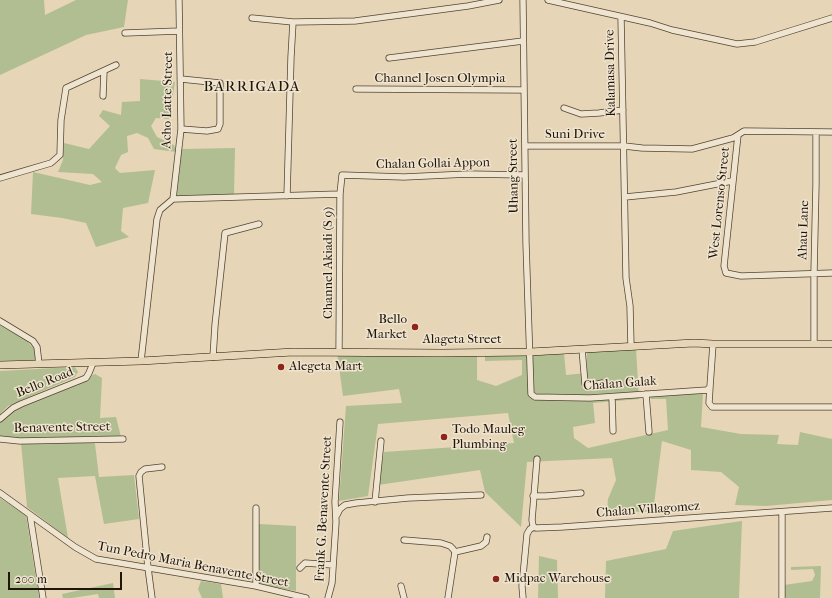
<!DOCTYPE html>
<style>
body{margin:0}
#map{position:relative;width:832px;height:598px;overflow:hidden;background:#e6d5b6;font-family:"IM FELL French Canon",serif}
canvas{display:block}
.scale{position:absolute;left:8px;top:572px;width:114px;height:18px;box-sizing:border-box;border:2px solid #201507;border-top:0;padding-left:5px;font-size:12px;line-height:14px;white-space:nowrap;color:#201507;-webkit-text-stroke:3px #efe4d0;paint-order:stroke}
</style>
<div id="map">
<canvas width="832" height="598"></canvas>
<div class="scale">200 m</div>
</div>
<script>
const context = document.querySelector('canvas').getContext('2d');
context.lineJoin = 'round';
function paint(path, color) { context.fillStyle = color; context.fill(path, 'evenodd'); }
const poly = rows => new Path2D(rows.map(r => 'M' + r).join(''));
function stroke(path, color, width, dash) { context.strokeStyle = color; context.lineWidth = width; context.lineCap = dash ? 'butt' : 'round'; context.setLineDash(dash || []); context.stroke(path); }
function write(font, color, halo, rows, align = 'center') {
  context.font = font + ' "IM FELL French Canon",serif'; context.lineWidth = 3; context.setLineDash([]); context.textBaseline = 'middle'; context.strokeStyle = halo; context.fillStyle = color; for (const [text, x, y, turn = 0] of rows) {
    context.save(); context.translate(x, y); context.rotate((+turn || 0) * Math.PI / 180); context.textAlign = isNaN(turn) ? turn : align; if (halo) context.strokeText(text, 0, 0); context.fillText(text, 0, 0); context.restore();
  }
}
const green = poly([
 [0,0,44,0,45,15,76,0,128,0,124,27,86,35,0,75],
 [140,79,175,82,169,119,156,118,151,126,157,137,174,145,176,152,154,149,148,138,137,133,127,136,128,152,121,155,115,168,120,173,155,170,148,203,123,208,121,231,129,237,96,247,86,223,62,218,31,214,33,172,90,185,102,182,93,174,58,172,63,160,64,143,89,149,110,126,99,116,103,110,121,115,122,102,140,101],
 [235,148,234,195,177,196,182,149],
 [0,324,27,341,34,349,36,360,0,361],
 [636,348,639,399,593,403,595,423,573,427,574,438,588,448,668,430,666,399,651,399,650,394,703,392,701,427,741,434,779,435,777,444,798,445,800,432,832,439,832,500,766,506,735,505,739,487,721,472,691,470,691,450,662,441,653,512,607,511,608,499,616,480,612,458,527,462,521,527,485,492,480,470,378,485,384,452,514,443,508,413,378,424,368,496,339,501,346,406,402,403,399,389,343,396,337,352,477,354,477,380,496,386,522,375,522,360,485,361,485,355,564,353,566,375,587,373,587,351],
 [75,367,78,372,75,377,8,406,0,414,0,371],
 [95,374,102,378,100,418,116,417,121,437,33,440,0,437,0,419,13,408],
 [93,441,95,444,99,477,134,475,139,519,104,524,95,476,58,478,68,538,27,507,21,443],
 [0,498,26,515,39,598,0,598],
 [742,521,739,598,605,598,606,561,666,549,673,531],
 [259,524,296,526,296,591,259,584],
 [539,556,557,560,558,598,538,598],
 [821,566,820,598,785,598,784,585,812,581,815,575,813,569,791,570,791,567],
 [201,581,221,584,223,598,202,598,198,589],
 [113,583,115,598,99,598,98,594,72,598,63,598,62,594]
]);
const minor = poly([
 [523,0,526,243,531,394,535,397,590,398,707,390,710,387,713,344],
 [548,0,650,23,672,30,737,44,755,42,832,18],
 [621,17,626,278,630,306,631,346],
 [252,18,293,22,355,21,468,6,499,0],
 [125,33,179,31],
 [389,58,523,41],
 [356,89,524,90],
 [103,96,104,71],
 [564,108,581,114,599,113,623,110],
 [181,129,207,131,218,129,220,124,220,83,181,79],
 [738,135,724,266,726,273,741,276,832,273],
 [525,146,624,146,642,148,692,149,733,138,744,131,832,132],
 [0,178,51,163,60,155,61,120,66,88,116,65],
 [287,196,291,57,293,22],
 [625,197,676,192,732,181],
 [173,199,340,194],
 [0,321,33,341,37,347,39,364],
 [814,344,814,273,816,184,816,132],
 [582,349,585,384,590,386,602,383],
 [339,352,340,194,342,175,404,177,468,174,525,175],
 [213,357,215,325,225,233,259,224],
 [141,361,157,219,160,210,173,199,181,129,179,0],
 [710,387,709,403,712,407,832,407],
 [646,394,649,432],
 [612,397,613,431],
 [0,419,13,408,21,404,86,378,89,373,93,363],
 [0,439,20,441,123,439],
 [537,459,532,520,533,526,536,528,562,527,832,508],
 [0,493,75,547,96,559,256,586,306,598],
 [533,496,546,496,581,493],
 [375,502,381,441],
 [782,512,782,598],
 [30,515,43,598],
 [337,515,340,509,345,505,356,503,408,498,481,495],
 [404,540,441,543,450,546,453,549,455,552,448,598],
 [455,552,481,546,486,542,487,537],
 [300,568,305,563,333,565],
 [256,586,256,508],
 [401,586,404,598],
 [152,598,148,568,139,476,141,472,145,469,162,467],
 [328,598,332,583,336,522,335,502,340,422],
 [523,598,522,586,527,534,530,529,534,527]
]);
const major = poly([
 [0,365,141,361,293,352,442,353,530,352,694,343,713,344,832,344]
]);
const markers = [
 [415,327,4,"#8f2418"],
 [281,367,4,"#8f2418"],
 [444,437,4,"#8f2418"],
 [496,579,4,"#8f2418"]
];
const streetNames = [
 ["Kalamasa Drive",611,73,-91],
 ["Channel Josen Olympia",440,79],
 ["Acho Latte Street",168,100,-89],
 ["Suni Drive",575,135],
 ["Chalan Gollai Appon",433,164,-1],
 ["Uhang Street",514,176,-91],
 ["West Lorenso Street",720,203,-84],
 ["Ahau Lane",804,230,-88],
 ["Channel Akiadi (S 9)",329,263,-90],
 ["Alageta Street",462,340],
 ["Bello Road",45,383,-22],
 ["Chalan Galak",620,384,-4],
 ["Benavente Street",62,428,-1],
 ["Frank G. Benavente Street",324,509,-87],
 ["Chalan Villagomez",648,510,-4],
 ["Tun Pedro Maria Benavente Street",193,565,11]
];
const poiNames = [
 ["Bello",407,320,"right"],
 ["Market",407,335,"right"],
 ["Alegeta Mart",289,367],
 ["Todo Mauleg",452,430],
 ["Plumbing",452,445],
 ["Midpac Warehouse",504,579]
];
const quarterNames = [
 ["BARRIGADA",252,87]
];
paint(green, '#b1be91');
stroke(minor, '#524533', 7);
stroke(major, '#201507', 8);
stroke(minor, '#efe4d0', 5.5);
stroke(major, '#e6d5b6', 7);
for (const [x, y, r, color] of markers) { const dot = new Path2D(); dot.arc(x, y, r, 0, 2 * Math.PI); context.fillStyle = color; context.fill(dot); stroke(dot, '#efe4d0', 1.5); }
write('13px', '#201507', '#efe4d0', streetNames);
write('13px', '#201507', '#efe4d0', poiNames, 'left');
context.letterSpacing = '1px';
write('15px', '#201507', '#efe4d0', quarterNames);
context.letterSpacing = '0px';
</script>
